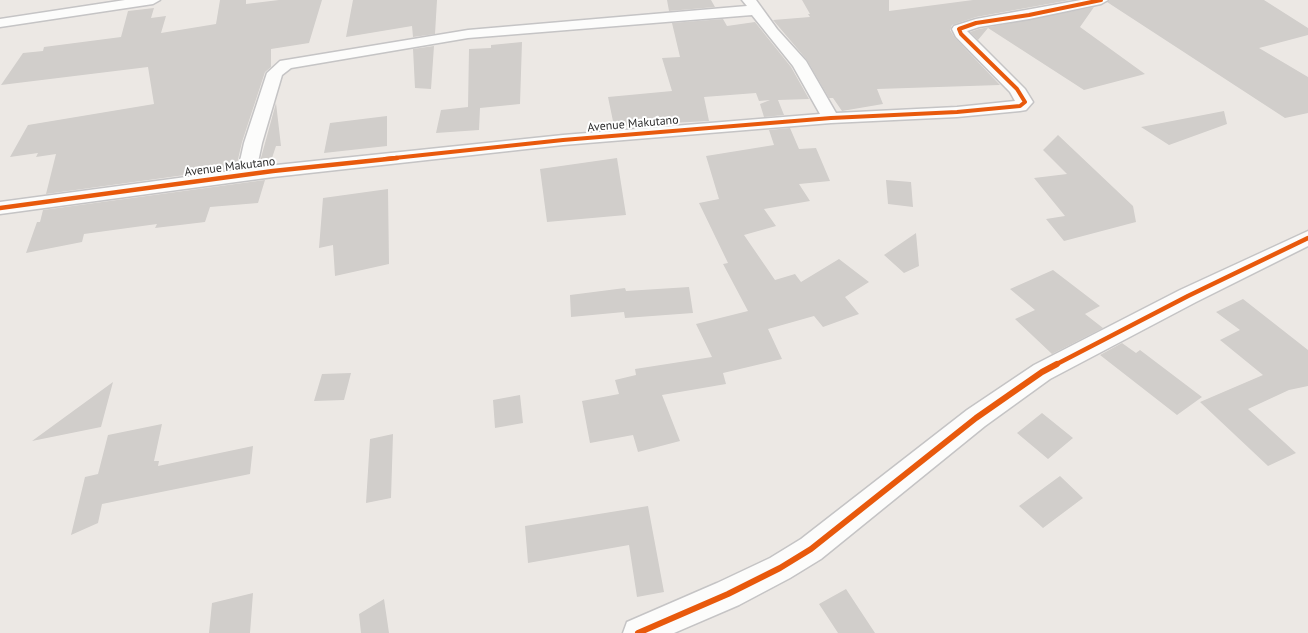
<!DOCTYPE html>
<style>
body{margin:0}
canvas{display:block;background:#ece8e4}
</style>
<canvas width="1308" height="633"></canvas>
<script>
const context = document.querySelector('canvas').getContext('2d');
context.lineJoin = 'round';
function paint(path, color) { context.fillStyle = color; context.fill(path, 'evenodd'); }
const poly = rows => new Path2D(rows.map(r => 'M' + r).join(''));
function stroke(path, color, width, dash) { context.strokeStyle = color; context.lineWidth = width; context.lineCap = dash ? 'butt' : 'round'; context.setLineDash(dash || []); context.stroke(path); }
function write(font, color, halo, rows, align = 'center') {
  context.font = font + ' "PT Sans",sans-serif'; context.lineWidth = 4; context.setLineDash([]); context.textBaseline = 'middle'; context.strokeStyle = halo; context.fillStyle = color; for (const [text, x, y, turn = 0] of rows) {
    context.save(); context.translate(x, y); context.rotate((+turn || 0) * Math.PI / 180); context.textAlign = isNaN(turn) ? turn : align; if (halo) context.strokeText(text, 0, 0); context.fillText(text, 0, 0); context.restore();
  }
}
const building = poly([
 [220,0,246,0,246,4,279,0,322,0,309,43,271,49,271,67,265,72,242,142,236,168,46,194,56,154,36,157,38,153,10,157,28,125,154,104,148,67,1,85,23,53,43,51,44,47,121,37,128,11,154,8,151,18,166,16,161,33,216,24],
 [353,0,437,0,435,34,413,37,412,26,346,37],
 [667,0,711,0,715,7,669,11],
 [802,0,889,0,889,11,973,0,1070,0,976,17,952,25,950,30,955,38,1000,85,877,89,883,104,842,111,833,98,829,98,807,60,773,20,810,17,808,14,810,14],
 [1110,0,1264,0,1308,28,1308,35,1259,48,1308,77,1308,113,1285,118,1107,2],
 [1094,7,1080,27,1145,74,1084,90,988,28,978,40,970,32,979,29],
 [723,19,727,26,755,22,791,67,809,99,778,100,784,115,764,117,760,104,770,100,759,101,756,93,704,97,709,121,614,126,608,97,672,91,662,58,680,57,672,23],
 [522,42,520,104,480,108,479,130,436,133,441,110,468,107,469,49,491,48,491,45],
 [434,46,431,89,415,88,413,49],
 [276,103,281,146,276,146,270,164,259,165],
 [1224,111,1227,124,1169,145,1141,127],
 [387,116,387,146,324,153,330,123],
 [790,128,799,149,816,148,830,181,799,184,810,201,764,209,776,226,744,235,775,280,795,274,801,282,839,259,869,282,845,297,859,314,823,327,814,316,768,329,782,359,723,373,726,384,662,395,680,441,638,452,633,435,590,443,582,401,619,394,615,380,636,375,635,369,712,357,696,324,748,311,723,264,728,263,699,203,719,199,706,156,774,145,769,130],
 [1058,135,1133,206,1136,222,1064,241,1046,219,1065,216,1034,178,1067,174,1043,150],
 [617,158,626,215,547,222,540,169],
 [265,180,258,203,210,207,205,222,155,228,157,224,84,234,82,242,26,253,37,222,40,222,43,210],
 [886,180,911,182,913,207,888,204],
 [388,189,389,264,335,276,333,245,319,248,323,198],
 [916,233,919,266,904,273,884,255],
 [1053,270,1100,306,1085,314,1103,328,1052,354,1015,319,1035,310,1010,289],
 [689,287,693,313,625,318,624,312,571,317,570,295,625,288,626,291],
 [1243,299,1308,350,1308,386,1289,390,1248,409,1296,453,1268,466,1200,402,1263,375,1220,340,1240,330,1216,312],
 [1122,343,1136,353,1140,350,1202,397,1177,415,1100,355],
 [351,373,344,400,314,401,322,374],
 [113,382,101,427,32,441],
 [520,395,523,423,495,428,493,400],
 [1042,413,1073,438,1048,459,1017,433],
 [162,424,154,461,159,461,158,466,253,446,250,474,102,504,98,523,71,535,85,477,98,474,108,435],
 [393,434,391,498,366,503,370,439],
 [1060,476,1083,498,1043,528,1019,506],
 [648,506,664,592,637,597,629,545,528,563,525,526],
 [846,589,875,633,838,633,819,604],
 [253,593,250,633,209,633,212,603],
 [384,599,389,633,361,633,359,614]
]);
const street = poly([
 [125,0,160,0,153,4,0,27,0,19,125,0],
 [742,0,756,0,777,29,806,61,836,113,957,107,1015,101,1010,92,956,37,952,29,954,26,976,19,1081,0,1108,0,1101,4,1029,19,979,27,967,31,1025,89,1033,102,1026,110,1020,111,957,117,831,123,563,145,273,177,0,214,0,202,238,170,244,143,267,73,280,61,468,30,747,6,742,0],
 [752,15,793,66,820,114,563,135,257,167,262,143,282,75,291,68,468,38,752,15],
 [1308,231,1308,246,1196,302,1050,379,985,426,821,559,790,578,739,605,674,633,623,633,627,622,717,583,770,558,801,539,967,410,1034,365,1180,290,1308,231]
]);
const cyclewayFar2 = poly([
 [385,159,563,140,831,118,957,112,1020,106,1025,102,1017,89,961,34,959,29,976,23,1029,15,1101,0]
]);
const cyclewayFar1 = poly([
 [0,208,273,171,397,158],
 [1055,365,1188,296,1308,238]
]);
const cycleway = poly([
 [638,633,728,594,780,568,811,549,976,418,1042,372,1057,364]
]);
const farStreetnames = [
 ["Avenue Makutano",633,124,-5],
 ["Avenue Makutano",230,167,-7]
];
paint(building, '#d1cecb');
stroke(street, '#c5c4c5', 3);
paint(street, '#fcfcfb');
stroke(cyclewayFar2, '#e8590c', 4);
stroke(cyclewayFar1, '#e8590c', 4.5);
stroke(cycleway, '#e8590c', 6);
write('12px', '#2e2e2e', '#fff', farStreetnames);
</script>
